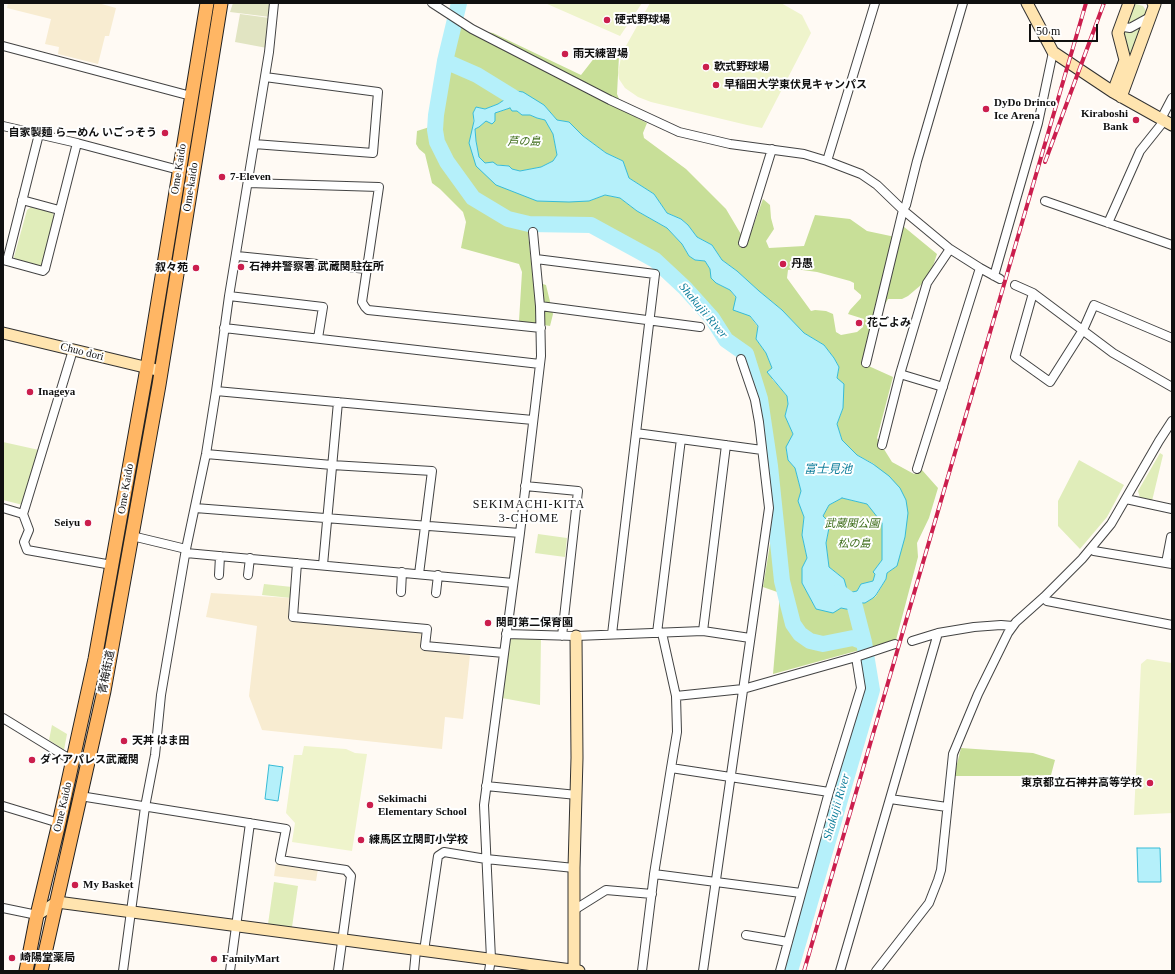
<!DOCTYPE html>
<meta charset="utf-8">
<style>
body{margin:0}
#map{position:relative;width:1175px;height:974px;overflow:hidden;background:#fffaf4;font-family:"Times New Roman",serif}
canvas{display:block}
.frame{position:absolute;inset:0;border:4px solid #101010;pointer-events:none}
.scale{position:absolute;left:1029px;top:24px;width:69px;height:18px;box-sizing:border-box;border:2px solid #101010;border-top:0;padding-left:5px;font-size:12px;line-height:14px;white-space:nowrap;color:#101010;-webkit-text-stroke:3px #fff;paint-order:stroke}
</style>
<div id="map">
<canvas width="1175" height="974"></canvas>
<div class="frame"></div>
<div class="scale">50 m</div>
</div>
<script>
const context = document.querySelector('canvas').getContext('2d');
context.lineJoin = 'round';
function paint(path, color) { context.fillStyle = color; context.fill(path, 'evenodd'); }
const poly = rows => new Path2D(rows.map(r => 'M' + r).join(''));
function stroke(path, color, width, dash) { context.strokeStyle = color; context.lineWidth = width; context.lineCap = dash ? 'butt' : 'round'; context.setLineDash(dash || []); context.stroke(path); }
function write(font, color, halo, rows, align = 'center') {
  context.font = font + ' "Times New Roman","Noto Sans JP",serif'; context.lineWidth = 4; context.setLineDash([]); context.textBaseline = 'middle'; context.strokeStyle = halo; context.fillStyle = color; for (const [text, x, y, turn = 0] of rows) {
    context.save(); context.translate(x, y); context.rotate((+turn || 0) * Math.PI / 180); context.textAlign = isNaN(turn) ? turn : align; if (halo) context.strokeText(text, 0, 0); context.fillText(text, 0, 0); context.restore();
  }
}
const farmland = poly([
 [8,3,98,3,116,8,109,36,105,36,98,64,58,54,59,47,45,44,51,19,7,8],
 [211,593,290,598,289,621,422,633,421,650,470,655,463,719,445,717,442,749,262,730,249,696,257,626,206,617],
 [276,863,318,869,316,881,274,876]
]);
const green = poly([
 [1136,4,1143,6,1147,12,1146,15,1130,23,1128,23,1133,6],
 [1141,27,1125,74,1123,30,1130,32],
 [31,207,52,212,54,215,44,263,39,266,15,260,14,257,27,210],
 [3,442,39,450,23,505,3,500],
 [1160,453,1163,455,1152,501,1140,498,1138,491],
 [1079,460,1124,485,1107,517,1080,549,1058,526,1058,501],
 [538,534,567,538,565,557,535,553],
 [264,584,292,587,291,598,262,595],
 [510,638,541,639,540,705,502,698],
 [52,725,67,734,64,750,49,740],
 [274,882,298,886,292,927,268,924]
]);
const forest = poly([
 [457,27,493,33,581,75,602,48,619,56,617,94,624,111,647,123,643,133,644,138,686,169,726,209,742,236,748,240,763,199,770,205,771,218,774,229,766,241,769,248,804,246,815,215,850,219,867,231,900,238,903,226,937,254,933,266,921,285,908,296,902,299,888,299,869,333,862,363,893,377,877,438,892,462,914,474,922,470,938,488,929,518,917,543,918,557,896,640,773,674,780,593,763,587,777,501,773,461,762,393,746,350,729,337,717,321,661,260,594,223,552,220,527,223,533,281,546,285,553,314,550,326,519,321,522,272,519,264,461,248,466,222,463,212,440,189,432,183,425,154,419,149,416,144,417,131,439,124,445,85],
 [515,91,544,105,557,120,569,122,583,136,606,153,623,161,629,178,654,194,667,213,681,219,688,225,697,237,712,245,722,260,737,271,759,291,782,310,804,333,824,345,834,358,839,367,837,378,843,408,837,424,842,440,857,455,874,464,897,566,887,573,886,579,876,596,873,598,865,603,858,603,851,610,841,608,816,609,802,583,802,568,807,558,802,535,804,517,799,501,801,491,795,468,788,460,786,448,793,434,785,416,788,404,787,396,772,379,772,368,766,353,756,339,758,327,730,290,716,283,710,269,705,261,695,260,689,256,682,244,667,228,637,211,620,198,605,195,589,201,476,166,473,113,476,107,485,109,498,104,507,98],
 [795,269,817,272,850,281,854,283,854,289,861,295,861,298,850,310,848,314,864,319,863,327,857,332,841,335,836,332,833,314,826,311,815,310,811,311,787,278,788,270],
 [510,108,517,111,522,115,530,115,537,118,545,120,553,134,557,155,553,161,541,167,520,171,512,169,509,166,485,163,479,157,476,141,475,129,479,127,486,121,495,121,495,113],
 [842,498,867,504,883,523,882,560,873,572,875,574,873,581,861,584,857,591,848,594,844,579,829,567,826,543,830,523,823,516,829,505],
 [961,748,1033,753,1055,760,1051,775,1019,776,954,776]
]);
const cemetery = poly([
 [233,3,270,3,270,17,230,12],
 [240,14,270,18,267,48,235,42]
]);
const pitch = poly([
 [545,3,642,3,620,36],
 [650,3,781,3,802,15,811,33,762,128,747,125,651,102,638,97,625,88,619,79,618,72,622,53],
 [1147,659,1172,663,1172,813,1134,815,1141,664],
 [304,746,346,749,355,753,367,754,352,851,292,842,295,823,286,813,294,755,302,755]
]);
const water = poly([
 [515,91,523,92,544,105,557,120,569,122,583,136,606,153,623,161,629,178,654,194,667,213,681,219,688,225,697,237,712,245,722,260,737,271,759,291,782,310,804,333,824,345,834,358,839,367,837,378,844,384,843,408,837,424,842,440,857,455,873,464,889,476,900,488,906,500,908,513,905,537,897,566,887,573,886,579,876,595,873,598,865,603,858,603,851,610,841,608,833,613,816,609,802,583,802,568,807,558,802,535,804,517,798,501,801,491,795,468,788,460,786,447,793,434,785,416,788,404,787,396,767,372,772,368,766,353,756,339,758,326,750,316,733,310,736,297,730,290,716,283,711,278,710,269,705,261,695,260,689,256,682,244,667,228,637,211,620,198,605,195,589,201,569,202,537,201,496,185,476,166,469,143,474,121,473,113,476,107,485,109,498,104,507,98,515,91],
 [510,108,512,111,517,111,522,115,530,115,537,118,545,120,553,134,557,155,553,161,541,167,520,171,512,169,509,166,497,165,493,162,485,163,479,157,476,141,475,129,479,127,486,121,492,124,495,121,495,113,510,108],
 [842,498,867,504,882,523,882,560,873,572,875,574,873,581,861,584,857,591,848,593,844,579,829,567,826,543,830,523,823,516,829,505,842,498],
 [269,765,283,767,278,801,265,799,269,765],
 [1137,848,1160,848,1161,882,1138,882,1137,848]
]);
const river = poly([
 [459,3,445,61,436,115,435,130,437,142,447,162,473,198,508,219,529,224,591,225,655,260,685,288,712,318,726,340,746,354,760,399,770,466,782,581,793,624,800,634,810,641,823,644,853,638,864,642],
 [445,61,477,75,516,99],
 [790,971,872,690,864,642,854,603,839,592]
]);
const street = poly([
 [432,3,472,29,610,100,679,132,730,144,804,154,827,161,861,174,877,185,903,210,950,249,980,268,1000,279],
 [1122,23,1124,27,1130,28,1150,17],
 [3,46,191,96],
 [1161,119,1172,98],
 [3,126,77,143,179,170],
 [254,144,373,153,378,92,265,77],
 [827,161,875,3],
 [248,183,379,187,362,302,365,307,368,310,541,328],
 [22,200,59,210],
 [1045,201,1172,245],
 [1108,223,1140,151,1164,121],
 [743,243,772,149],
 [237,256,367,269],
 [536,259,655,274,612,634],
 [3,260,43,271,45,269,77,143],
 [7,261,39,134],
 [994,276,1038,123,1053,52],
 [1015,285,1033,293,1113,353,1172,387],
 [1033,293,1015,357,1050,382,1083,330,1094,305,1172,338],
 [229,296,323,307,318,338],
 [540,306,700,327],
 [224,328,540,364],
 [866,363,903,210,906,205,917,161,963,3],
 [900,374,943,387],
 [216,391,533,420],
 [636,433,762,450],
 [882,445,900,374,927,283,950,249],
 [206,454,332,465,432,471,419,574],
 [917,469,980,268],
 [525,486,578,491,562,636],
 [1126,499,1172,509],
 [3,508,23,514,29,530,24,542,27,550,112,565],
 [195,508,520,533],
 [23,514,73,350],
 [132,536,186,549],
 [1091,549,1094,551,1172,564],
 [186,553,513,583],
 [297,563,293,617,427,629,425,646,504,653],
 [1166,563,1171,537,1172,537],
 [323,565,338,402],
 [219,575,220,556],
 [248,575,250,558],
 [401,592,402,572],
 [436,593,438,575],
 [1044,597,1047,601,1172,625],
 [703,631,726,445],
 [657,633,681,439],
 [662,633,676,696,677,732,671,768],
 [506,634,576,636,703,631,750,638],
 [912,641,938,633,974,627,1001,625,1013,626],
 [856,657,895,644],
 [676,696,743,689,856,657,861,688,829,792,780,971],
 [3,718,73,761],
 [486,786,577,795],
 [80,796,286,829,280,860,346,870,351,876,338,971],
 [890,799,947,807],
 [3,806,59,823],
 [654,874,801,893],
 [3,908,37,915],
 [574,910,606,890,652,894],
 [746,935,788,942],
 [424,951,438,856,444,852,486,859,574,868],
 [123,971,145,807,155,755,161,695,186,549,206,454,216,391,229,296,269,52,274,3],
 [230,971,250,823],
 [414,971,416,950],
 [489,971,491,959,484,805,520,533,541,356,540,306,533,232],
 [642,971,654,874,671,768,829,792],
 [703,971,769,508,759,422,755,400,741,359],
 [840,971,938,633],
 [876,971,929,903,938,880,941,870,953,754,978,694,1008,633,1016,622,1044,597,1082,559,1111,524,1159,441,1172,421]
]);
const secondary = poly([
 [1027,3,1053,52,1113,92,1172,125],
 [1113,92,1125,60,1118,33,1129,3],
 [1121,97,1155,4,1153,3],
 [3,333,161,371],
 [37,915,57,902,579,971],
 [574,971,574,868,577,758,576,636]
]);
const primary = poly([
 [26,971,37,915,59,823,95,659,147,368,207,3],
 [41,971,104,691,159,385,221,3]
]);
const rail = poly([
 [1045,162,1104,3],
 [804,971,1086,3]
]);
const markers = [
 [607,20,4,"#cb1e4d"],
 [565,54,4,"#cb1e4d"],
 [706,67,4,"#cb1e4d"],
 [716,85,4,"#cb1e4d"],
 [986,109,4,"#cb1e4d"],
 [1136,120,4,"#cb1e4d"],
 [165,133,4,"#cb1e4d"],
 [222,177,4,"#cb1e4d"],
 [783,264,4,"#cb1e4d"],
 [241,267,4,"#cb1e4d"],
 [196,268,4,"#cb1e4d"],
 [859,323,4,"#cb1e4d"],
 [30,392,4,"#cb1e4d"],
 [88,523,4,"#cb1e4d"],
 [488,623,4,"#cb1e4d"],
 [124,741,4,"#cb1e4d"],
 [32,760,4,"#cb1e4d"],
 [1150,783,4,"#cb1e4d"],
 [370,805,4,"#cb1e4d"],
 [361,840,4,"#cb1e4d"],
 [75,885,4,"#cb1e4d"],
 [12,958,4,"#cb1e4d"],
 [214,959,4,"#cb1e4d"]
];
const poiNames = [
 ["硬式野球場",615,20],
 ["雨天練習場",573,54],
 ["軟式野球場",714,67],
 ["早稲田大学東伏見キャンパス",724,85],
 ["DyDo Drinco",994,103],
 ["Ice Arena",994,116],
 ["Kiraboshi",1128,114,"right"],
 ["Bank",1128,127,"right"],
 ["自家製麺 らーめん いごっそう",157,133,"right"],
 ["7-Eleven",230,177],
 ["丹愚",791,264],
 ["石神井警察署 武蔵関駐在所",249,267],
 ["叙々苑",188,268,"right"],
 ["花ごよみ",867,323],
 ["Inageya",38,392],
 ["Seiyu",80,523,"right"],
 ["関町第二保育園",496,623],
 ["天丼 はま田",132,741],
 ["ダイアパレス武蔵関",40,760],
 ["東京都立石神井高等学校",1142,783,"right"],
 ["Sekimachi",378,799],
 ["Elementary School",378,812],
 ["練馬区立関町小学校",369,840],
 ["My Basket",83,885],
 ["崎陽堂薬局",20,958],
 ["FamilyMart",222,959]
];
const parkNames = [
 ["芦の島",524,142],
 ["武蔵関公園",852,524],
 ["松の島",854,544]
];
const streetNames = [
 ["Ome Kaido",179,169,-81],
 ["Ome-kaido",191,187,-81],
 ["Chuo dori",82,352,14],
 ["Ome Kaido",126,489,-80],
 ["青梅街道",107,672,-79],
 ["Ome Kaido",63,807,-77]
];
const waterNames = [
 ["Shakujii River",703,311,50],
 ["富士見池",828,470],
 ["Shakujii River",837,807,-74]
];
const neighbourhoodNames = [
 ["SEKIMACHI-KITA",529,505],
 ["3-CHOME",529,519]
];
paint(farmland, '#f8ecd1');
paint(green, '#e0edba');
paint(forest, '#c8df98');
paint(cemetery, '#e1e4c2');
paint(pitch, '#eff4cc');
paint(water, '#b5f0fa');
stroke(water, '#37bbd6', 1);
stroke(river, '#b5f0fa', 16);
stroke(street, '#434343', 10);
stroke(secondary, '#323232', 13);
stroke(primary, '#212121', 15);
stroke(street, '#fff', 8);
stroke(secondary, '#ffe4af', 11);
stroke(primary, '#ffb664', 13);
stroke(rail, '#cb1e4d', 4);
stroke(rail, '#fff', 2.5, [8]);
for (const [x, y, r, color] of markers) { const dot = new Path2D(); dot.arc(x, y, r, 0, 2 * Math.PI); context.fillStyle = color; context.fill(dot); stroke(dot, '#fff', 1.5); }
write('bold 11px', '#101010', '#fff', poiNames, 'left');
write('italic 11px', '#3f6e1b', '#fff', parkNames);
write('11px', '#101010', '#fff', streetNames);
write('italic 12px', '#0f7f9c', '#fff', waterNames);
context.letterSpacing = '1px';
write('12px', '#101010', '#fff', neighbourhoodNames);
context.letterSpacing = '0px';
</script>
